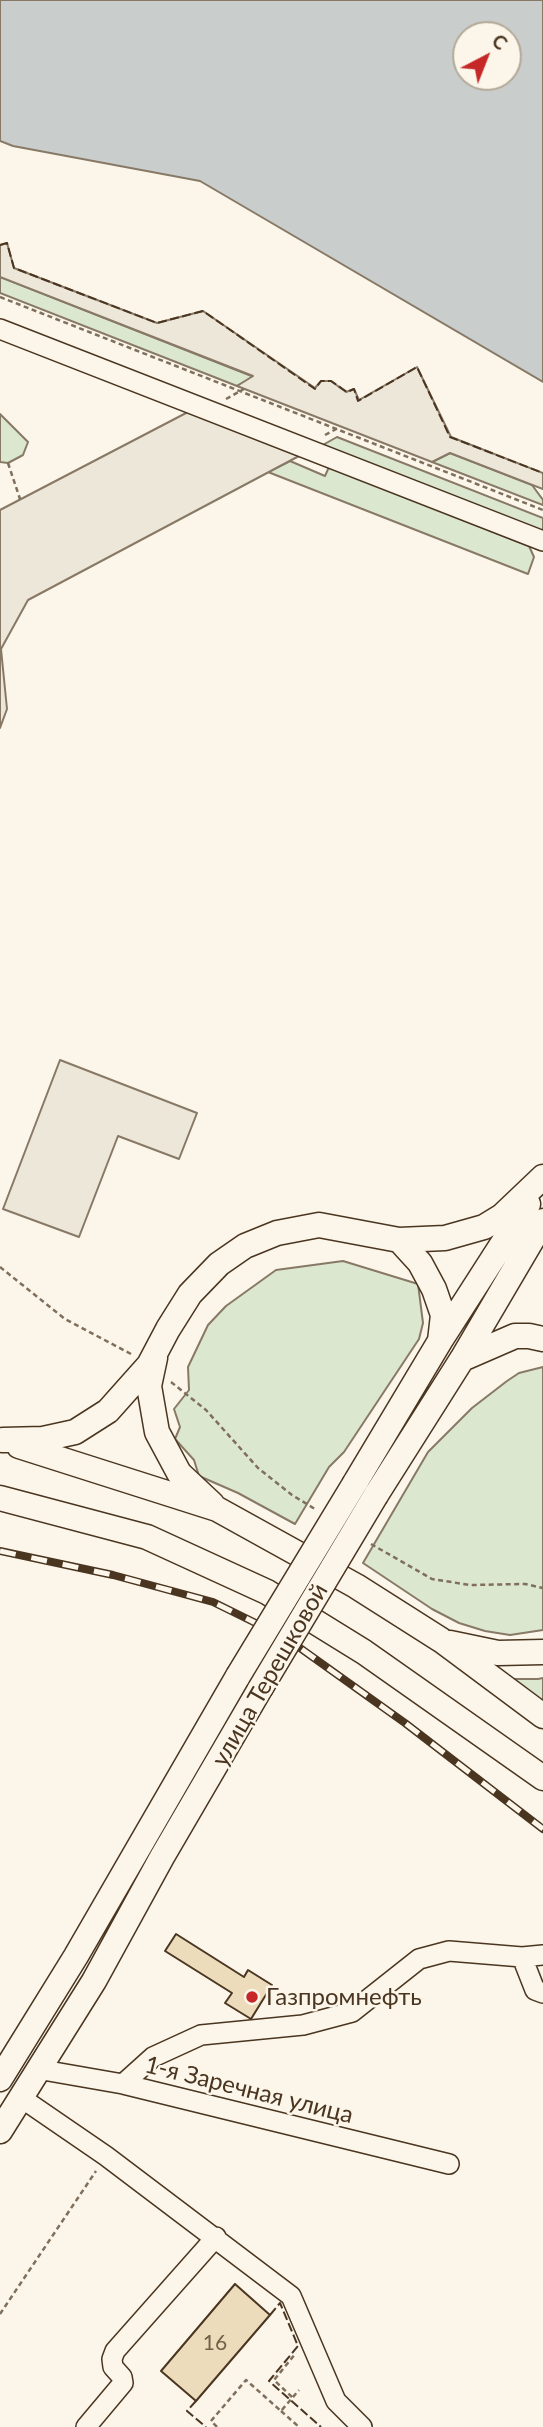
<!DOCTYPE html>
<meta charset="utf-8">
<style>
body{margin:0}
#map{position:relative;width:543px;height:2427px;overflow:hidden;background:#fbf6e9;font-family:Lato,sans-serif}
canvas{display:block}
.north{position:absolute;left:452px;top:21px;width:70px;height:70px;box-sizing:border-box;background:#fbf6e9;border:2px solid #b4a999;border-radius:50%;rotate:42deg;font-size:19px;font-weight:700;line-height:28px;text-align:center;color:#4a3520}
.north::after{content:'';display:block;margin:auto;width:24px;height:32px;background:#c62828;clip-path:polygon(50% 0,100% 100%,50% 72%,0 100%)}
</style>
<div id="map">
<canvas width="543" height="2427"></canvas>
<div class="north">С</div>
</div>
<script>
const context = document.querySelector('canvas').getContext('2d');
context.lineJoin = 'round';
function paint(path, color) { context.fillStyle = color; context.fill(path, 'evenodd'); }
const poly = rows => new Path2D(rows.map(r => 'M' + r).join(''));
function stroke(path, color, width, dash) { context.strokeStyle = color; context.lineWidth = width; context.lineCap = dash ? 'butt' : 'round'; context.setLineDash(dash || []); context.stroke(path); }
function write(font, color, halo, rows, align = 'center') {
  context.font = font + ' Lato,sans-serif'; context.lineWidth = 5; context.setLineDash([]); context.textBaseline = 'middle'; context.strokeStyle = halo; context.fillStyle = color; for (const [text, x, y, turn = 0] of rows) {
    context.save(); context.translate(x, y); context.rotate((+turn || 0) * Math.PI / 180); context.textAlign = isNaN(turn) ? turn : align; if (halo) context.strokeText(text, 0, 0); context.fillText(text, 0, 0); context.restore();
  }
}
const green = poly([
 [0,277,254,377,237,386,0,293,0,277],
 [0,414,28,442,23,455,8,463,0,462,0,414],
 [337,437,543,518,543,535,321,446,337,437],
 [450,453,532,485,543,500,543,505,432,462,450,453],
 [290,461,325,476,329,467,529,546,534,557,528,574,268,472,290,461],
 [343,1261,418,1284,423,1323,419,1339,344,1452,329,1467,295,1524,238,1493,199,1476,194,1460,175,1439,180,1427,174,1409,189,1390,188,1367,208,1325,226,1306,276,1270,343,1261],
 [543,1367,543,1630,510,1635,485,1631,459,1623,432,1609,363,1563,428,1452,472,1408,507,1381,519,1373,543,1367],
 [543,1678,543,1705,512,1679,538,1679,543,1678]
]);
const parking = poly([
 [7,243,14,268,157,323,203,311,315,388,321,381,331,381,346,392,354,389,359,400,417,367,451,437,543,473,543,489,450,453,432,462,237,386,253,376,0,277,0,245,7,243],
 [188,412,299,456,28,600,1,649,7,709,0,728,0,510,188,412],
 [60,1060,197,1113,179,1159,118,1136,79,1237,3,1209,60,1060]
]);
const water = poly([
 [0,0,543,0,543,382,200,181,13,146,0,141,0,0],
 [466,35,508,35,508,77,466,77,466,35]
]);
const building = poly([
 [176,1934,244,1977,248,1970,272,1985,251,2019,225,2003,232,1993,165,1951,176,1934],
 [235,2284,270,2315,196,2401,161,2371,235,2284]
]);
const path = poly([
 [0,297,543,510],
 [226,399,244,389],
 [325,435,340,427],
 [8,463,20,499],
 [0,1267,65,1319,131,1354],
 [171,1382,206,1410,258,1468,292,1495,315,1509],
 [371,1544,432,1579,470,1585,525,1584,543,1588],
 [0,2314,96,2171],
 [292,2397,274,2380,296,2353],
 [281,2411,299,2427],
 [217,2427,211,2421,246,2380,281,2411,299,2390]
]);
const minor = poly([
 [0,329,543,541],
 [522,1957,535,1990,543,1993],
 [37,2069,123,2084,449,2164],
 [123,2084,153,2057,201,2035,303,2025,352,2012,419,1959,449,1951,522,1957,543,1955],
 [20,2097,106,2156,291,2296,336,2401,362,2427],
 [86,2427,123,2383,122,2377,113,2367,112,2359,115,2351,216,2237]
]);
const major = poly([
 [399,1240,420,1263,434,1289,443,1315,440,1341],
 [155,1358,149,1386,157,1432,179,1473,212,1504],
 [462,1359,515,1336,529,1336,543,1339],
 [3,1440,43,1439,75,1432,108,1411,149,1365,168,1329,190,1294,219,1264,245,1246,277,1233,319,1225,399,1240,445,1238,484,1227,502,1216,543,1177],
 [19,1446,217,1509,356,1586,441,1640,543,1716],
 [355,1483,440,1341,528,1204],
 [376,1495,462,1359,543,1221],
 [0,1498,147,1537,267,1592,364,1652,543,1778],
 [450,1643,498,1653,543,1652],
 [0,2079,76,1956,238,1676],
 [0,2131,94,1981,162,1857,260,1689]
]);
const rail = poly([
 [0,1551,113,1575,213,1602,286,1638,405,1723,543,1829]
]);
const majorBridge = poly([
 [238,1676,355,1483],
 [260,1689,376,1495]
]);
const fence = poly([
 [0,245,7,243,14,268,157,323,203,311,315,389,321,381,331,381,347,392,354,389,358,401,417,367,450,437,543,473],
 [270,2315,280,2303,298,2346,269,2381,321,2427],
 [196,2401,187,2411,206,2427]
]);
const markers = [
 [252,1997,7,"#c62828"]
];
const numberNames = [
 ["16",215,2343]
];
const streetNames = [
 ["улица Терешковой",270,1675,-60],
 ["1-я Заречная улица",249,2090,14]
];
const poiNames = [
 ["Газпромнефть",266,1997]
];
paint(green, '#dce7d0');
stroke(green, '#887966', 2);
paint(parking, '#ede7d9');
stroke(parking, '#887966', 2);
paint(water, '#c9cecd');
stroke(water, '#887966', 2);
paint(building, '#ecdcbc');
stroke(building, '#4a3520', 2);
stroke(minor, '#4a3520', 22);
stroke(major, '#4a3520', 27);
stroke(path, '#7f6f5c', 2.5, [5, 3.5]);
stroke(minor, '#fbf6e9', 19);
stroke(major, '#fbf6e9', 24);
stroke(rail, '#4a3520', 8);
stroke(rail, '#fbf6e9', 5, [16]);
stroke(majorBridge, '#4a3520', 27, []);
stroke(majorBridge, '#fbf6e9', 24);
stroke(fence, '#4a3520', 2, [9, 3.5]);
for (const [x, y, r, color] of markers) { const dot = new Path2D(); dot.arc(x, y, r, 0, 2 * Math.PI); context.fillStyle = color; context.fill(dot); stroke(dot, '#fbf6e9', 2.5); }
write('21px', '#725f47', null, numberNames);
write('24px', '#4a3520', '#fbf6e9', streetNames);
write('24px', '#4a3520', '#fbf6e9', poiNames, 'left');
</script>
